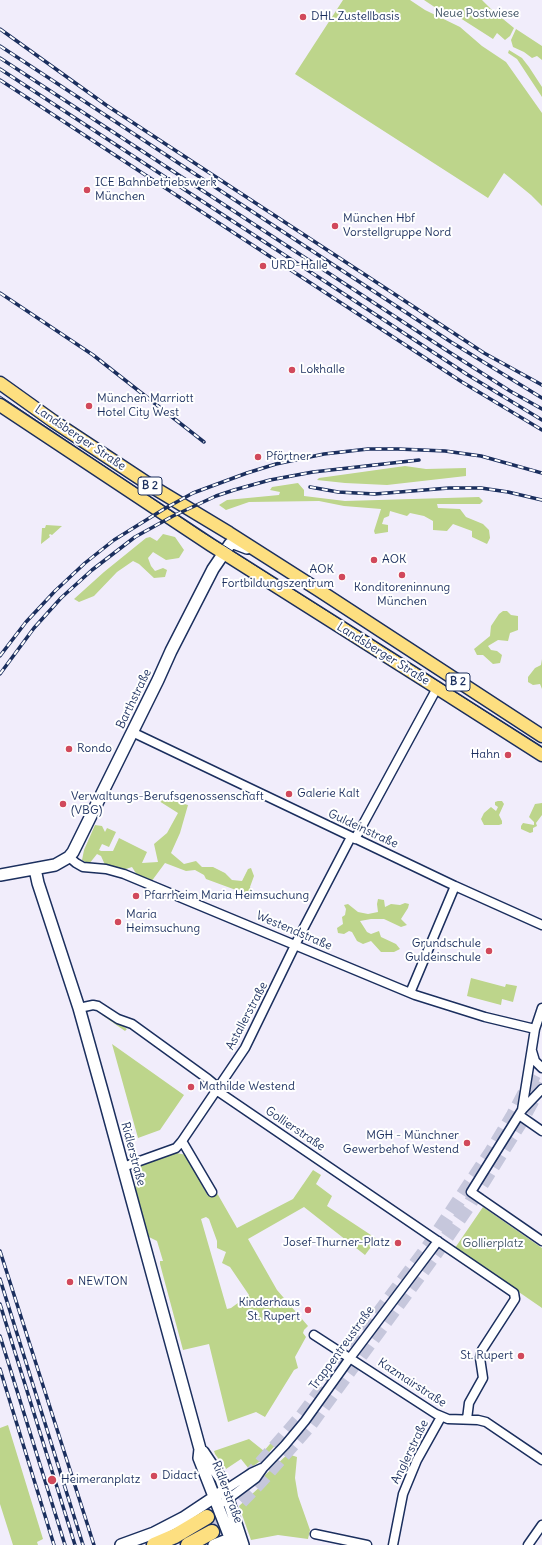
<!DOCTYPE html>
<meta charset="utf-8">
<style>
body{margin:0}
canvas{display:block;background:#f1edfb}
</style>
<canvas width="542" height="1545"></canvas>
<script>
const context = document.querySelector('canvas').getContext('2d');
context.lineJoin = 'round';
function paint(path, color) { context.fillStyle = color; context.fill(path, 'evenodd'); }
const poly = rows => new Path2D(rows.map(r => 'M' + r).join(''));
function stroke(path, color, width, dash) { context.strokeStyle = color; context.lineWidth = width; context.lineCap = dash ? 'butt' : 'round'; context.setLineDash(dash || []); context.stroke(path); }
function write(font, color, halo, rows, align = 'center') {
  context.font = font + ' Delius,sans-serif'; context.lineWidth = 4; context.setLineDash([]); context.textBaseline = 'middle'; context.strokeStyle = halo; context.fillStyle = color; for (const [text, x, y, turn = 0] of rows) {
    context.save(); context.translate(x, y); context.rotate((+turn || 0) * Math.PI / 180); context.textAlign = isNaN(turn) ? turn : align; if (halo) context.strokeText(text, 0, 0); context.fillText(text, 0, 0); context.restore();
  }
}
const green = poly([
 [343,0,410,0,425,10,460,27,482,46,506,62,542,113,542,206,531,195,504,173,488,198,295,74],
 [424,0,482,0,492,10,514,28,510,36,505,40,497,33,493,39,457,16,439,10],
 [516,29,542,46,542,60,537,56,532,58,524,52,513,47,511,40],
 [509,50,522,58,529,67,542,87,542,97,517,59,508,53],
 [405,466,426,469,466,468,466,476,387,485,345,483,317,480,319,478],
 [298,483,304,490,304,496,345,501,479,497,483,501,480,504,437,504,438,508,460,509,466,517,483,524,489,530,490,538,487,544,472,537,472,531,453,524,447,531,433,530,433,521,424,516,410,513,407,516,390,511,389,516,384,518,382,524,388,525,388,532,375,534,374,531,381,509,344,506,319,501,249,502,226,510,219,505,227,500,279,495,280,492,270,490,272,487],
 [46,525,62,526,52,535,50,534,49,535,50,537,41,544,42,528,45,528],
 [163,534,175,537,184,550,179,558,166,560,153,552,148,558,151,566,155,571,163,568,167,570,165,577,154,578,139,564,133,561,117,572,94,596,79,602,74,599,104,572,146,538,150,537,157,541],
 [503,611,507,611,511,615,518,616,518,630,510,633,508,641,498,640,488,646,491,650,497,651,502,655,500,663,493,664,483,655,477,655,474,649,490,636,491,626,499,614],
 [542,659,542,689,540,684,533,685,528,682,528,677,535,668,541,665],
 [166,799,188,805,180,833,171,853,184,864,196,861,202,867,213,867,225,873,232,880,242,881,248,869,251,868,254,876,250,887,251,891,244,893,206,879,204,875,195,870,186,871,165,863,151,882,137,875,132,867,126,869,106,867,101,856,97,854,89,864,82,860,84,850,95,825,102,826,105,832,107,828,116,832,109,847,102,844,99,850,101,851,113,851,119,838,147,852,142,863,158,862,154,844,167,833,178,813,159,801],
 [498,801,502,801,504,804,499,815,502,821,502,824,499,825,484,825,481,819,484,813,491,807,496,811,498,807,495,805,495,802],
 [542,803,542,815,536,823,537,826,533,828,533,832,530,833,521,829,521,826,523,823,534,825,534,822,529,817,535,804],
 [378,899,384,900,385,907,391,904,400,905,405,903,409,904,408,908,401,919,407,925,401,927,384,919,371,919,360,921,367,932,371,934,379,931,381,937,396,944,400,949,394,952,381,952,371,941,363,944,357,941,352,932,349,931,344,934,338,933,337,928,343,924,342,917,345,915,346,909,344,905,348,904,358,912,368,914,378,912,377,904],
 [471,978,505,987,506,984,517,986,513,1002,502,999,501,1005,467,996],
 [104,1013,127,1029,125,1031,102,1015],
 [112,1044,184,1095,160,1130,138,1138],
 [177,1153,186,1155,208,1196,217,1193,237,1228,293,1199,313,1170,321,1175,316,1184,332,1196,327,1206,377,1239,365,1255,304,1207,248,1239,277,1290,308,1326,304,1330,303,1333,306,1337,295,1357,298,1368,294,1370,265,1417,256,1412,228,1422,209,1344,183,1350,160,1264,160,1261,163,1261,157,1241,149,1237,136,1195,135,1172,139,1164],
 [206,1217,209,1219,217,1241,217,1248,226,1252,222,1263,230,1267,249,1295,231,1308,227,1309,201,1219],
 [483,1207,542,1248,542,1308,455,1248],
 [8,1425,43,1539,37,1542,38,1545,13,1545,0,1504,0,1428],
 [275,1438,279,1441,263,1459,249,1469,241,1459,226,1469,215,1454,214,1451,249,1439,264,1451],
 [288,1454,297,1457,295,1478,298,1496,310,1530,308,1539,278,1535,251,1540,239,1506,263,1484,265,1475]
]);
const highwayTunnel = poly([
 [247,1479,301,1417,428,1247,491,1152,513,1115,542,1060],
 [212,1532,261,1481,310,1425,436,1253,469,1205,522,1120,542,1083]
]);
const street = poly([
 [132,732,455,886,542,925],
 [355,839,437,688],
 [69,857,76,863,83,867,106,869,124,874,415,995,485,1017,535,1029],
 [410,993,455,886],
 [79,1008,93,1005,98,1006,118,1019,132,1024,208,1079,214,1084,216,1090,514,1293,515,1299,482,1350,480,1358,483,1378,469,1403,467,1419],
 [532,1051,535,1061,542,1068],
 [542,1089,522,1110,471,1192,542,1241],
 [522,1110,535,1029,542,1008],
 [519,1115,542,1131],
 [182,1141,212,1192],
 [123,1167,176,1148,182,1141,245,1048,301,933,351,837],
 [314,1335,436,1414,448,1419,478,1420,486,1422,542,1460],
 [225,1490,251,1473,262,1468],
 [224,1502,256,1478,263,1468,285,1445,305,1421,350,1358,438,1241],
 [315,1534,367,1545],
 [393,1545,403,1494,417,1460,441,1417],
 [528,1545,542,1525]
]);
const secondary = poly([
 [35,869,38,883,79,1008,103,1094,200,1449,199,1458,233,1545],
 [0,875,55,865,69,857,73,852,158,680,171,651,213,569,230,544,234,543,247,548],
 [203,1452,221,1479,225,1490,243,1545],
 [121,1545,154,1533,183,1518,225,1490],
 [214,1545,237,1536]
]);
const primary = poly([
 [0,383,53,421,156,489,229,533,320,591,542,736],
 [0,405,211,545,437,688,542,755]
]);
const highway = poly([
 [154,1545,175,1536,207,1517],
 [188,1545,212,1532]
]);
const tram = poly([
 [0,396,201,531,542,747]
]);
const rail = poly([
 [0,29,106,105,370,278,484,353,542,385],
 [0,46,451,342,542,398],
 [0,58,446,350,510,391,542,409],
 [0,69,468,375,542,420],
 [0,80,462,382,542,430],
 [0,293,93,355,204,442],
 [310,487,338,492,375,494,449,488,481,488,508,492,542,500],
 [0,656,26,622,55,591,85,563,114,540,164,509,193,493,247,473,276,464,324,454,368,449,398,449,445,451,481,456,542,473],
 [0,674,34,628,61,598,92,570,135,537,173,516,216,496,234,490,270,480,313,472,419,460],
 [0,1251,94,1545],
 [0,1279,83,1545],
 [0,1304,75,1545],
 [0,1336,65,1545],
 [0,1369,54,1545]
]);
const markers = [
 [303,17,4,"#d1495b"],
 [87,190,4,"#d1495b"],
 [335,226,4,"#d1495b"],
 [263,266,4,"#d1495b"],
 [292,370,4,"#d1495b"],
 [89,406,4,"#d1495b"],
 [258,457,4,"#d1495b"],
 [374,560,4,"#d1495b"],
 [402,575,4,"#d1495b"],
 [342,577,4,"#d1495b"],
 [69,749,4,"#d1495b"],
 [508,755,4,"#d1495b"],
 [289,794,4,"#d1495b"],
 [63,804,4,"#d1495b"],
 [136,896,4,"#d1495b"],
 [118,922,4,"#d1495b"],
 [489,951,4,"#d1495b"],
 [191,1087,4,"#d1495b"],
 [467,1143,4,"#d1495b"],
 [398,1243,4,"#d1495b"],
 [70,1282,4,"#d1495b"],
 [308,1310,4,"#d1495b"],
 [521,1356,4,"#d1495b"],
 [154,1476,4,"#d1495b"],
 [52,1480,5,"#d1495b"]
];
const shields = [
 [150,486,24],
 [458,682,24]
];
const shieldNames = [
 ["B 2",150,486],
 ["B 2",458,682]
];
const parkNames = [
 ["Neue Postwiese",477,14],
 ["Gollierplatz",493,1244]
];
const poiNames = [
 ["DHL Zustellbasis",311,17],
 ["ICE Bahnbetriebswerk",95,183],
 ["München",95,197],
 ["München Hbf",343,219],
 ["Vorstellgruppe Nord",343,233],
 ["URD-Halle",271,266],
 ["Lokhalle",300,370],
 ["München Marriott",97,399],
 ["Hotel City West",97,413],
 ["Pförtner",266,457],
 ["AOK",382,560],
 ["AOK",334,570,"right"],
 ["Fortbildungszentrum",334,584,"right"],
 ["Konditoreninnung",402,588,"center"],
 ["München",402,602,"center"],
 ["Rondo",77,749],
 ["Hahn",500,755,"right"],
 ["Galerie Kalt",297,794],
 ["Verwaltungs-Berufsgenossenschaft",71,797],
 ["(VBG)",71,811],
 ["Pfarrheim Maria Heimsuchung",144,896],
 ["Maria",126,915],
 ["Heimsuchung",126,929],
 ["Grundschule",481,944,"right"],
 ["Guldeinschule",481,958,"right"],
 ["Mathilde Westend",199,1087],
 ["MGH - Münchner",459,1136,"right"],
 ["Gewerbehof Westend",459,1150,"right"],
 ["Josef-Thurner-Platz",390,1243,"right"],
 ["NEWTON",78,1282],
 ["Kinderhaus",300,1303,"right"],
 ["St. Rupert",300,1317,"right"],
 ["St. Rupert",513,1356,"right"],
 ["Didact",162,1476],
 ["Heimeranplatz",61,1480]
];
const streetNames = [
 ["Landsberger Straße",80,438,34],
 ["Landsberger Straße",383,654,32],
 ["Barthstraße",134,699,-64],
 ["Guldeinstraße",363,829,25],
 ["Westendstraße",294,931,23],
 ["Astallerstraße",247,1016,-62],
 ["Gollierstraße",295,1129,34],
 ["Ridlerstraße",133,1154,75],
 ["Trappentreustraße",342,1348,-54],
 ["Kazmairstraße",412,1383,33],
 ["Anglerstraße",410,1452,-64],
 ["Ridlerstraße",227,1492,69]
];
paint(green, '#bdd58b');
stroke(highwayTunnel, '#c6c7dc', 14, [14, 7]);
stroke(street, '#1b2f5e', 11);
stroke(secondary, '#1b2f5e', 14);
stroke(primary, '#1b2f5e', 15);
stroke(highway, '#1b2f5e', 17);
stroke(street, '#fff', 8);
stroke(secondary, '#fff', 11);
stroke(primary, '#fddf80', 12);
stroke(highway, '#fddf80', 14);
stroke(tram, '#1b2f5e', 1);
stroke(rail, '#1b2f5e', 3.5);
stroke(rail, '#fff', 2, [6]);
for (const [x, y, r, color] of markers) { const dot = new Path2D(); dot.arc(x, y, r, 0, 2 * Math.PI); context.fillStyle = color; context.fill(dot); stroke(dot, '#fff', 1.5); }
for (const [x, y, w] of shields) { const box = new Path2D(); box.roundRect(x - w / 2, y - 9, w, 18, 3); context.fillStyle = '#fff'; context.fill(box); stroke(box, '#1b2f5e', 1); }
write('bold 11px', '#1b2f5e', null, shieldNames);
write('12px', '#445869', '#fff', parkNames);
write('12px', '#1b2f5e', '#fff', poiNames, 'left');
write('12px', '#1b2f5e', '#fff', streetNames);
</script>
